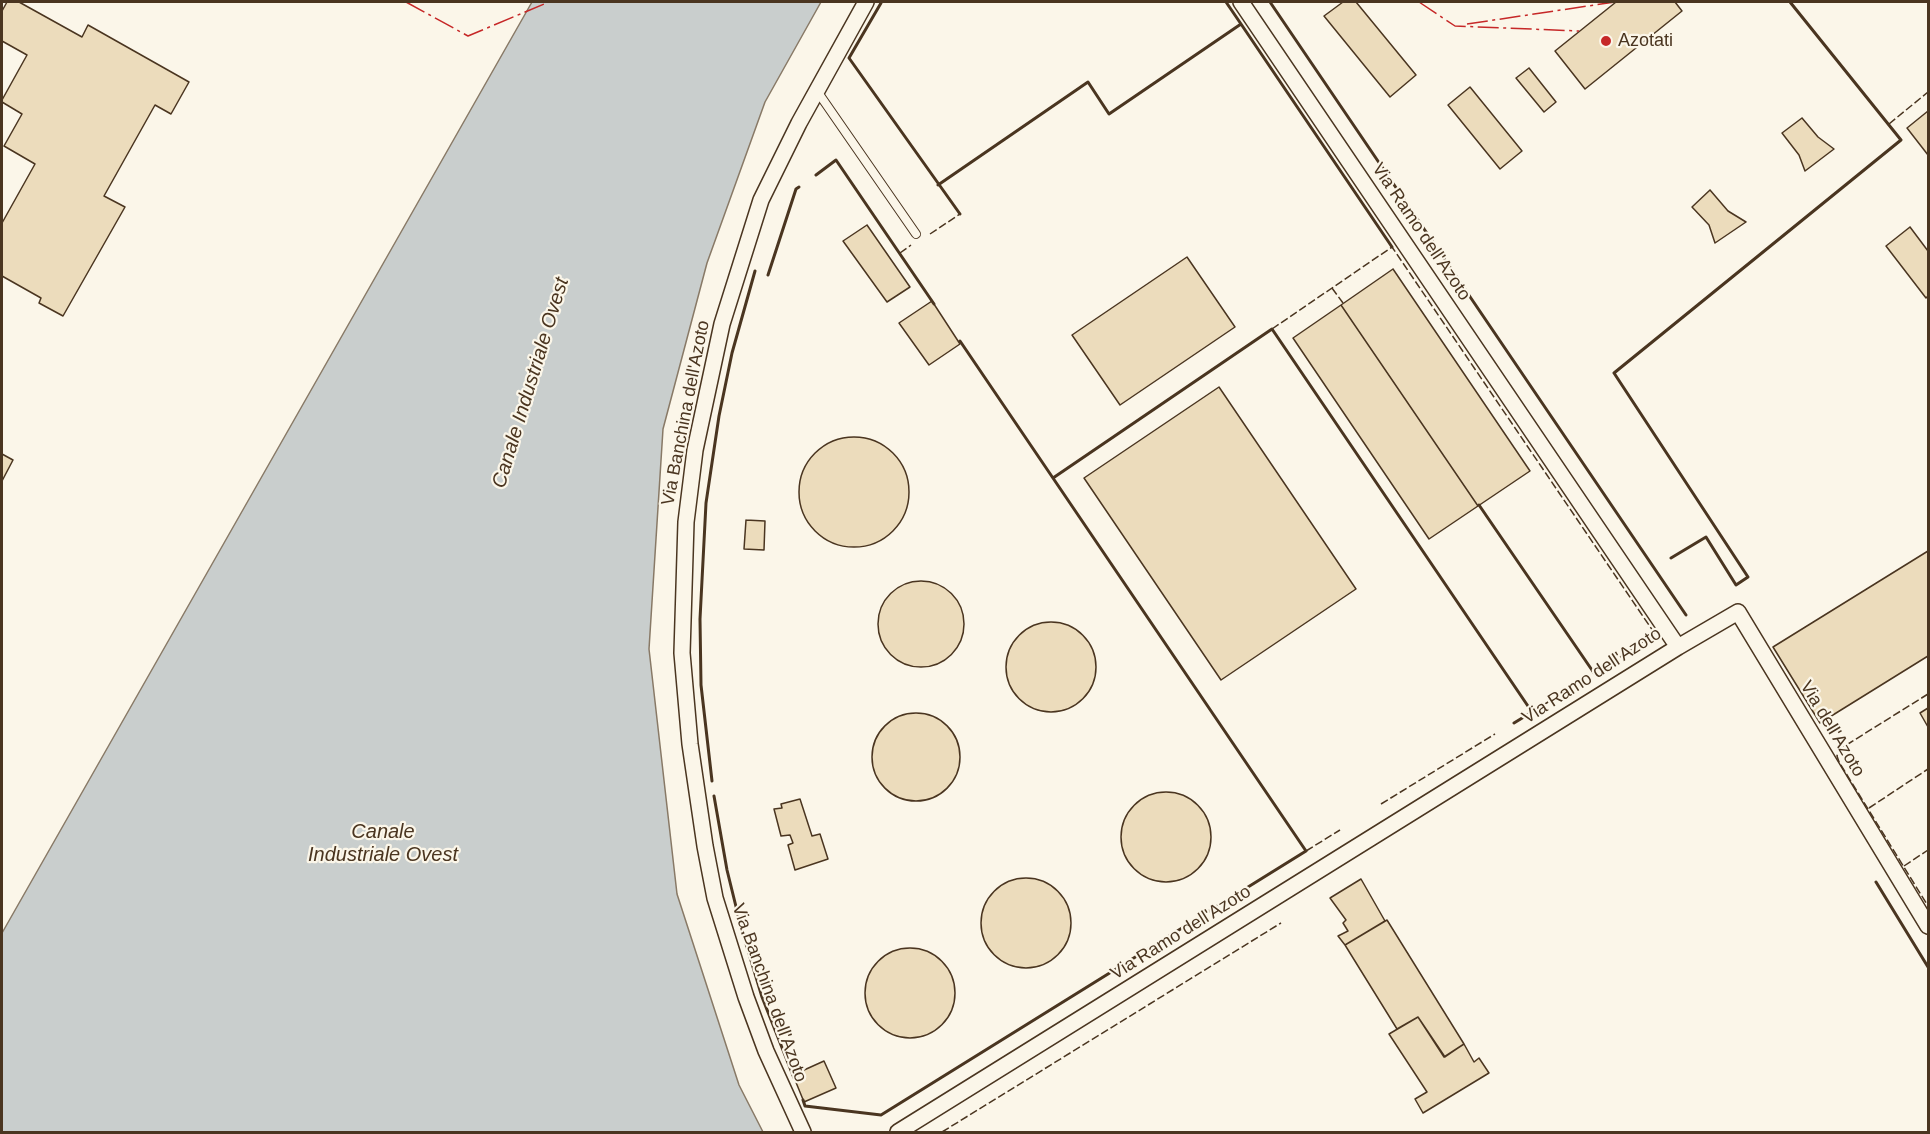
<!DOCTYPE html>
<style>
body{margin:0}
#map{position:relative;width:1930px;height:1134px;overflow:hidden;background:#fbf6e9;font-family:Arial,sans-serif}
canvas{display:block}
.frame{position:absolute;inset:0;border:3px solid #4a3520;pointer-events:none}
</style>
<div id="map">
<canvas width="1930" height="1134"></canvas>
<div class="frame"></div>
</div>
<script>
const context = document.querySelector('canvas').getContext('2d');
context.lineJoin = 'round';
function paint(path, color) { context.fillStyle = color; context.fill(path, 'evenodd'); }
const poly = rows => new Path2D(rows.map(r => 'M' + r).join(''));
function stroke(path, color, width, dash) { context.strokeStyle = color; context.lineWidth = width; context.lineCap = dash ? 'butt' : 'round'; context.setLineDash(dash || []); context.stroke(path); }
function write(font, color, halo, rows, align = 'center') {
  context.font = font + ' Arial,sans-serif'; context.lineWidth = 4.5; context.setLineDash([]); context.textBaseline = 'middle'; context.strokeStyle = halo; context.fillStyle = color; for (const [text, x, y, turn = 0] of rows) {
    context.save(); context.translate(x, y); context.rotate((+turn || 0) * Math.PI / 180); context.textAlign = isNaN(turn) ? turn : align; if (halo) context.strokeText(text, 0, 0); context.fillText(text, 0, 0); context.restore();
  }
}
const water = poly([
 [532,2,821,2,765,102,707,263,663,429,649,649,677,894,739,1085,763,1132,2,1132,2,933,532,2]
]);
const building = poly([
 [7,2,19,2,82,37,88,25,189,82,171,114,155,105,104,196,125,207,63,316,39,303,41,298,2,276,2,223,35,164,4,146,22,114,2,102,2,100,27,55,2,41,2,11,7,2],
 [1343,2,1356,2,1416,75,1390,97,1324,16,1343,2],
 [1616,2,1675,2,1682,11,1585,89,1555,51,1616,2],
 [1529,68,1556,102,1544,112,1516,78,1529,68],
 [1470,87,1522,151,1500,169,1448,105,1470,87],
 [1928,111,1928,155,1907,128,1928,111],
 [1802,118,1818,137,1834,149,1805,171,1799,155,1782,133,1802,118],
 [1710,190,1728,211,1746,222,1715,243,1709,225,1692,207,1710,190],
 [867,225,910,287,887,302,843,241,867,225],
 [1910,227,1928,251,1928,296,1926,298,1886,246,1910,227],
 [1187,257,1235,327,1120,405,1072,335,1187,257],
 [1393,269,1530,471,1478,506,1341,305,1393,269],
 [932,301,960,344,929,365,899,323,932,301],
 [1341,305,1478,506,1429,539,1293,338,1341,305],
 [1219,387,1356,589,1221,680,1084,478,1219,387],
 '799 492a55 55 0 1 1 110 0a55 55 0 1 1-110 0Z',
 [2,454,13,460,2,481,2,454],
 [746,520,765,521,764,550,744,549,746,520],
 [1928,551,1928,656,1820,723,1773,647,1928,551],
 '878 624a43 43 0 1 1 86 0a43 43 0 1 1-86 0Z',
 '1006 667a45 45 0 1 1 90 0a45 45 0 1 1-90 0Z',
 [1928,708,1928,727,1920,713,1928,708],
 '872 757a44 44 0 1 1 88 0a44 44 0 1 1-88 0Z',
 '1121 837a45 45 0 1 1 90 0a45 45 0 1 1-90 0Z',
 [800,799,812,836,820,834,828,859,795,870,788,845,793,843,790,835,781,836,774,809,782,808,781,804,800,799],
 '981 923a45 45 0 1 1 90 0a45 45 0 1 1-90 0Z',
 [1361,879,1385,921,1345,945,1338,936,1348,931,1343,923,1346,920,1330,898,1361,879],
 [1387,920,1464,1044,1445,1057,1418,1017,1397,1029,1345,945,1387,920],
 '865 993a45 45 0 1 1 90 0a45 45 0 1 1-90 0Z',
 [1418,1017,1444,1057,1464,1044,1474,1062,1479,1058,1489,1073,1423,1113,1415,1099,1427,1092,1389,1034,1418,1017],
 [824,1061,836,1088,804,1102,793,1075,824,1061]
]);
const service = poly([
 [817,91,916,234]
]);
const minor = poly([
 [1678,647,1738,612,1928,926],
 [803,1132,766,1051,746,997,715,898,705,846,690,744,682,653,686,522,695,450,722,324,761,200,799,123,866,2],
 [898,1132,1678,647,1241,2]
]);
const fence = poly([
 [1889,124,1928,92],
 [930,234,960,214],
 [900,253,911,245],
 [1332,288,1343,303],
 [1272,329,1392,247,1655,634,1620,657],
 [1928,694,1848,744,1838,752,1837,756,1839,762,1928,906],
 [1532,712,1553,699],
 [1381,804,1495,734],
 [1869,808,1928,769],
 [1306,851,1340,830],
 [1904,866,1928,850],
 [942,1132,1281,923]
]);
const wall = poly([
 [1270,2,1686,615],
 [881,3,849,58,960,214],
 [1241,24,1392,247],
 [816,175,836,160,934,304],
 [938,185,1088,82,1109,114,1241,24,1226,2],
 [768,275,796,189,799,187],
 [1053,478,1272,329,1532,712,1514,723],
 [1479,505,1594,673],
 [1671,558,1706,537,1736,585,1748,577,1614,373,1901,140,1790,2],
 [712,781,701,685,700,619,706,503,719,416,732,353,755,271],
 [714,796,727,870,741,927,762,997,794,1078],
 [1876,882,1928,967],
 [803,1100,805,1106,881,1115,1306,851,960,341]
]);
const power = poly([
 [406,2,468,36,549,2],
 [1419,2,1455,26,1579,31],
 [1467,24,1615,2]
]);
const markers = [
 [1606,41,6,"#c62828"]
];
const poiNames = [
 ["Azotati",1618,41]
];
const streetNames = [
 ["Via Ramo dell'Azoto",1421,232,56],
 ["Via Banchina dell'Azoto",686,413,-79],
 ["Via Ramo dell'Azoto",1592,676,-33],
 ["Via dell'Azoto",1832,729,59],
 ["Via Ramo dell'Azoto",1181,933,-32],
 ["Via Banchina dell'Azoto",769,993,70]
];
const waterNames = [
 ["Canale Industriale Ovest",531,383,-73],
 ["Canale",383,832],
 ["Industriale Ovest",383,855]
];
paint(water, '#c9cecd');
stroke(water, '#887966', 1.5);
paint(building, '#ecdcbc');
stroke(building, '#4a3520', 1.5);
stroke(service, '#4a3520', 10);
stroke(minor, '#4a3520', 18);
stroke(service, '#fbf6e9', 8);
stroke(minor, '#fbf6e9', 15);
stroke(fence, '#4a3520', 1.5, [8, 3]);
stroke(wall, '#4a3520', 3);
stroke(power, '#c62828', 1.5, [21, 4.5, 3, 4.5]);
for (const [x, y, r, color] of markers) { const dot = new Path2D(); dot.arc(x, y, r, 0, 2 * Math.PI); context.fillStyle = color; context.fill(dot); stroke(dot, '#fbf6e9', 2); }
write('18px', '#4a3520', '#fbf6e9', poiNames, 'left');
write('18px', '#4a3520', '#fbf6e9', streetNames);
write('italic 20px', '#4a3520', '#fbf6e9', waterNames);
</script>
